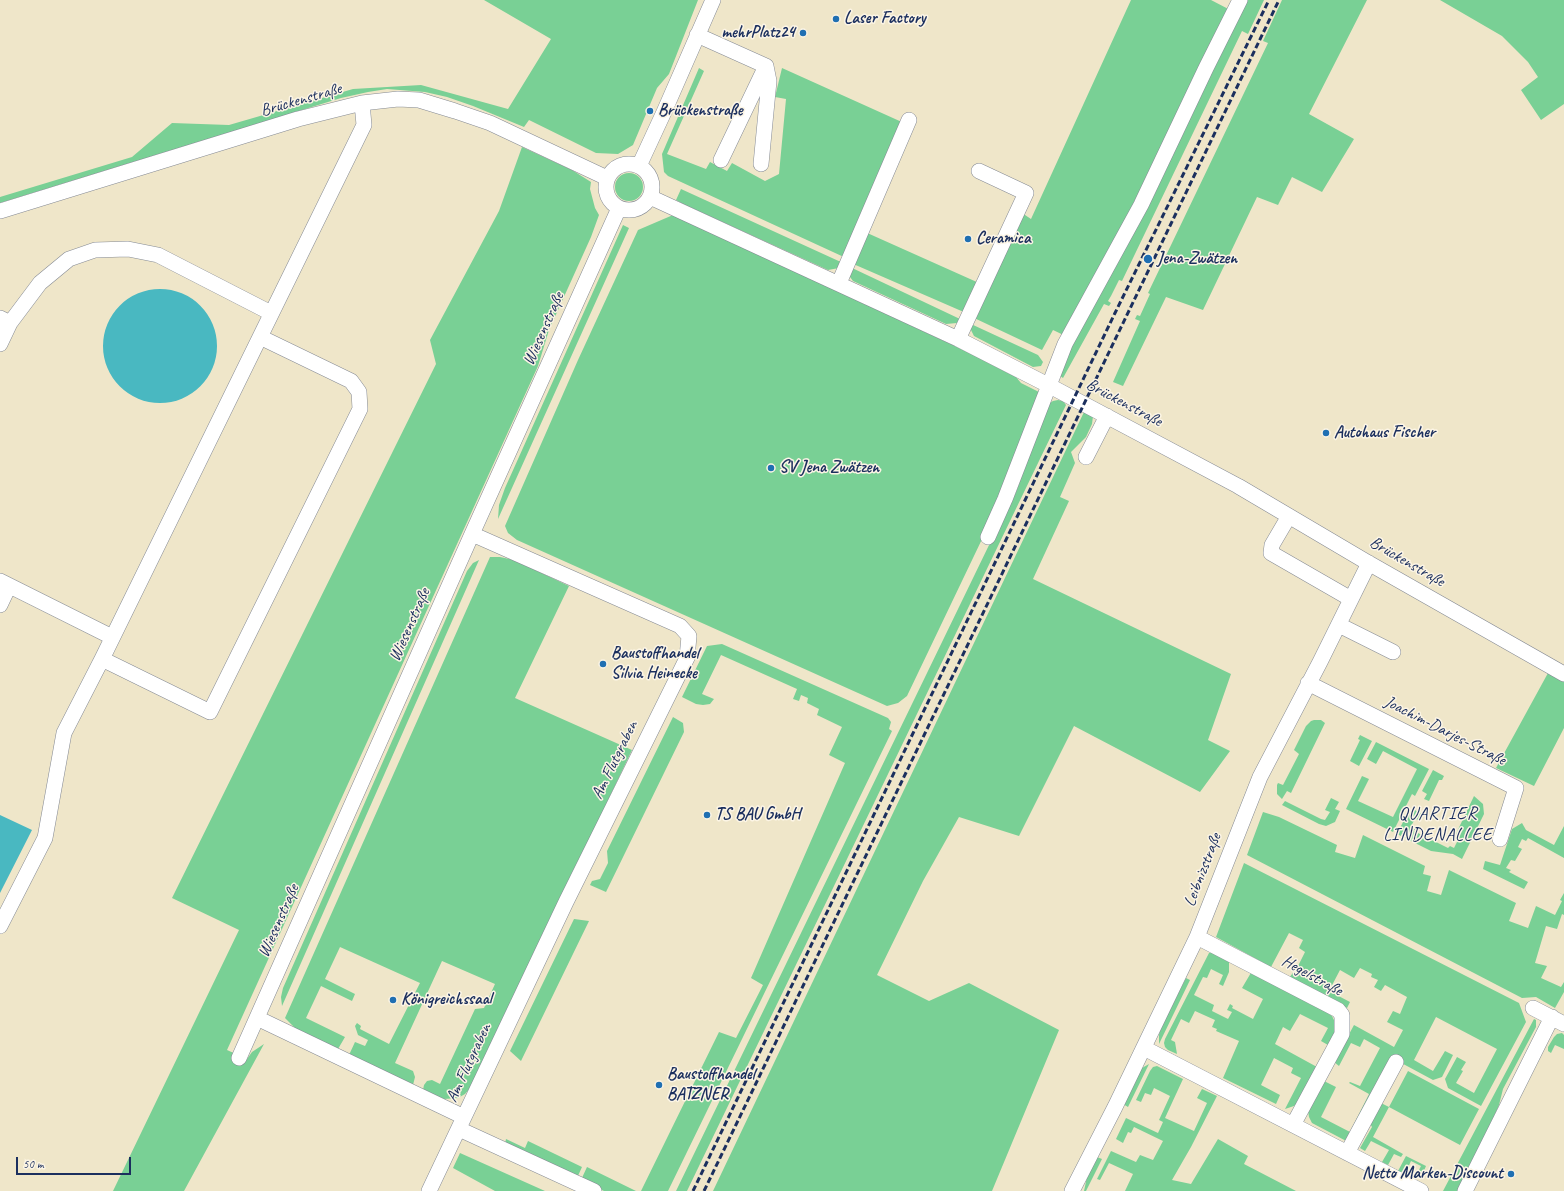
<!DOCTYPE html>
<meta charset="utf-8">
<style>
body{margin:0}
#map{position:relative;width:1564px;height:1191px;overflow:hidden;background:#efe6c9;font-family:Caveat,sans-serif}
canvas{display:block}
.scale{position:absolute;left:16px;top:1157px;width:115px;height:18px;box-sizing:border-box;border:2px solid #1b2f5e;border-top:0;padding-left:5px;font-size:12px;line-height:14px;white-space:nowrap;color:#1b2f5e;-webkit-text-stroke:3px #fcf5e5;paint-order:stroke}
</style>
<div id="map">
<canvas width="1564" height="1191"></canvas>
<div class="scale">50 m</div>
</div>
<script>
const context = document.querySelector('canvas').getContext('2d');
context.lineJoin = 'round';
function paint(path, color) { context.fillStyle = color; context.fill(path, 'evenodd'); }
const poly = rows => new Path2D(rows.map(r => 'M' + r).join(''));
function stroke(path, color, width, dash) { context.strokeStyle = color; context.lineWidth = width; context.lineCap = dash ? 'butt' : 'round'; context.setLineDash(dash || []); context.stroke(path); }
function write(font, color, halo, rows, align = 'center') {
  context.font = font + ' Caveat,sans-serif'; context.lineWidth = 3; context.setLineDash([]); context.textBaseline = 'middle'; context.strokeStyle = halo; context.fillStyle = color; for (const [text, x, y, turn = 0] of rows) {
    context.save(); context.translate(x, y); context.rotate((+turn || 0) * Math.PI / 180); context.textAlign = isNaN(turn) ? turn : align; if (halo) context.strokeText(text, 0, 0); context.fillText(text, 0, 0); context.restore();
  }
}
const green = poly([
 [484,0,698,0,669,74,657,88,633,145,618,154,596,153,529,120,524,127,473,106,447,97,425,92,387,89,368,92,341,98,0,203,0,197,132,157,172,123,229,125,353,89,421,85,508,109,551,39],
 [1131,0,1211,0,1236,13,1243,0,1264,0,1248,34,1242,31,1122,281,1119,280,1111,296,1108,301,1111,303,1109,306,1104,304,1063,378,1060,376,1074,340,1053,330,1042,350,972,317,1022,213,1031,219],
 [1282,0,1367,0,1309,114,1354,139,1322,192,1292,177,1278,205,1257,197,1203,310,1166,297,1123,386,1113,382,1140,321,1135,319,1137,315,1140,316,1150,294,1148,293,1268,43,1263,41],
 [1440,0,1564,0,1564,104,1541,120,1521,90,1538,77,1528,62,1502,36],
 [699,68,704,71,667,154,706,169,710,162,727,171,732,163,765,181,779,174,786,99,775,97,782,68,904,123,846,258,668,176,664,172,662,154],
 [522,147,572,170,591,182,590,189,595,208,599,215,591,237,549,330,538,366,227,1050,247,1059,252,1052,264,1044,184,1191,113,1191,239,930,172,898,436,364,430,340,499,211],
 '615 187a14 14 0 1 1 28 0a14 14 0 1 1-28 0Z',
 [681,189,843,263,839,268,828,270,683,204,676,200],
 [673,215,955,346,1016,377,1021,383,1039,392,984,535,907,696,898,703,887,706,517,540,508,533,505,526,578,360,638,230],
 [623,225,629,228,498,519,499,505,505,488],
 [865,232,979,283,966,313,851,263],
 [850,267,960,319,957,323,946,324,853,281,850,277,849,272],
 [971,324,1038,355,1043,362,1041,366,1033,367,974,336,971,330],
 [1058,400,1063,401,1066,405,738,1085,687,1191,676,1191,990,543,995,538,1016,492,1048,404,1053,401],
 [1084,412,1093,416,1092,424,1086,437,1071,452,1075,463,1060,497,1069,501,1033,579,1231,674,1208,740,1230,751,1200,792,1074,726,1019,836,959,817,923,881,877,975,929,1001,969,983,1059,1030,992,1191,713,1191],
 [490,557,500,557,514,560,569,586,515,698,632,750,472,1086,465,1094,458,1098,444,1099,423,1090,424,1085,427,1081,432,1080,440,1084,475,1009,484,1008,495,984,442,961,395,1063,413,1071,415,1077,413,1085,349,1055,355,1042,365,1046,368,1040,358,1035,355,1026,357,1023,361,1026,360,1029,389,1044,420,983,340,947,325,979,355,994,352,1001,321,986,306,1018,345,1037,338,1049,297,1030,285,1018],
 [479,560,282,1006,281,997,283,988,467,571,473,563],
 [722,644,888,718,891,722,889,729,892,731,668,1191,641,1191,719,1032,736,1038,763,985,751,978,845,763,829,755,842,727,817,715,819,709,807,703,808,698,801,695,799,701,793,699,797,689,721,655,702,694,714,699,710,704,703,705,696,704,682,697,707,646],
 [1548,673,1564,682,1564,728,1534,786,1496,768],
 [673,717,683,723,684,732,606,892,590,885,592,881,600,879,608,863,607,851],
 [1314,720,1321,720,1325,723,1291,793,1287,791,1282,799,1277,794,1277,785,1278,783,1283,785,1299,754,1294,750,1306,726,1311,721],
 [1360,735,1372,741,1359,766,1350,761,1360,740,1358,739],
 [1376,742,1429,769,1415,796,1412,794,1393,832,1346,809,1362,776,1369,779,1358,801,1393,817,1417,769,1383,751,1376,764,1367,759],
 [1433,770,1444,776,1442,780,1439,780,1429,801,1424,799,1427,794,1422,791],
 [1474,796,1483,804,1484,814,1462,859,1453,854,1431,851,1397,834,1408,812,1411,814,1413,809,1422,814,1419,820,1415,819,1411,826,1415,829,1414,831,1448,848,1450,846,1454,848,1458,840,1454,838],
 [1331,798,1339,802,1335,809,1340,811,1335,822,1326,826,1319,824,1282,805,1285,801,1321,819,1325,820,1330,812,1325,810],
 [1263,812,1279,817,1337,845,1335,852,1355,858,1363,835,1425,866,1423,874,1431,876,1427,891,1441,895,1449,870,1516,903,1509,921,1528,928,1536,906,1555,915,1562,901,1560,900,1564,893,1564,915,1562,914,1557,929,1546,926,1535,963,1547,966,1541,978,1561,987,1564,982,1564,992,1555,1008,1536,997,1522,998,1247,855],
 [1522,823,1526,830,1554,845,1564,826,1564,858,1528,838,1526,841,1522,839,1518,847,1522,849,1515,861,1511,860,1506,868,1511,870,1509,872,1528,882,1524,889,1483,869,1485,861,1500,865,1512,829],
 [1244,863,1519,1003,1526,1022,1481,1106,1448,1088,1445,1079,1457,1057,1466,1062,1461,1070,1463,1071,1456,1083,1474,1093,1497,1049,1436,1017,1414,1060,1433,1071,1445,1051,1453,1055,1442,1077,1433,1080,1394,1059,1350,1143,1312,1123,1309,1117,1308,1111,1324,1081,1336,1087,1321,1117,1350,1132,1369,1094,1349,1083,1350,1082,1360,1086,1380,1048,1364,1039,1360,1047,1351,1043,1339,1066,1334,1062,1354,1025,1394,1047,1403,1030,1387,1022,1393,1011,1400,1014,1407,997,1385,985,1381,991,1374,987,1378,980,1371,977,1372,974,1360,968,1354,978,1340,970,1329,991,1350,1002,1347,1008,1289,978,1298,966,1305,952,1299,948,1303,940,1289,933,1271,967,1216,937],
 [574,919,589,921,521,1061,510,1051],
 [1209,953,1215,953,1229,961,1229,972,1223,986,1219,984,1223,975,1211,969,1207,978,1203,977,1194,995,1214,1005,1212,1011,1228,1019,1232,1012,1227,1010,1230,1004,1233,1006,1232,1008,1253,1019,1263,999,1242,988,1252,971,1328,1013,1332,1016,1335,1022,1335,1032,1328,1045,1321,1041,1328,1028,1300,1014,1290,1031,1283,1027,1275,1044,1317,1067,1297,1103,1294,1106,1285,1109,1301,1078,1291,1073,1293,1068,1274,1058,1261,1085,1280,1095,1276,1104,1223,1078,1239,1041,1216,1031,1217,1029,1212,1027,1215,1020,1195,1011,1189,1023,1181,1019,1171,1040,1175,1042,1177,1054,1168,1050,1165,1047,1164,1043,1165,1039],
 [1186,978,1190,980,1159,1044,1159,1035,1160,1029],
 [1534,1019,1536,1020,1536,1027,1503,1089,1499,1105,1477,1157,1459,1191,1443,1191],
 [1562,1033,1564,1035,1564,1049,1555,1045,1551,1053,1548,1051,1548,1047,1554,1037,1557,1034],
 [1149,1064,1128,1107,1123,1104,1142,1068],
 [1157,1066,1183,1079,1165,1118,1194,1131,1207,1103,1197,1098,1202,1089,1217,1096,1191,1147,1172,1180,1191,1184,1218,1139,1248,1156,1244,1164,1296,1191,1125,1191,1133,1174,1109,1163,1100,1180,1097,1179,1111,1151,1136,1162,1140,1155,1153,1160,1163,1141,1134,1127,1131,1133,1128,1132,1123,1143,1116,1139,1126,1118,1158,1133,1163,1122,1159,1120,1170,1096,1154,1088,1151,1095,1145,1093,1141,1102,1136,1100,1150,1071,1153,1067],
 [1408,1071,1479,1109,1460,1145,1389,1107,1373,1137,1403,1154,1401,1157,1394,1154,1388,1165,1382,1162,1389,1150,1371,1141,1365,1151,1360,1148,1372,1127,1369,1122,1379,1102,1389,1107],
 [506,1139,525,1148,528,1141,582,1167,577,1178,505,1144],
 [460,1153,545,1191,495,1191,453,1168],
 [1406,1156,1426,1166,1423,1173,1417,1174,1421,1166,1411,1161,1405,1174,1398,1171],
 [1097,1157,1102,1159,1086,1191,1084,1191,1087,1177],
 [587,1167,636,1191,604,1191,581,1180]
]);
const water = poly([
 '103 346a57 57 0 1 1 114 0a57 57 0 1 1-114 0Z',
 [0,815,32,830,0,893]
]);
const minor = poly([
 [697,35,766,66,769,81,761,164],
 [721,160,766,66],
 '606 187a23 23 0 1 1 46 0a23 23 0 1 1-46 0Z',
 [639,166,664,112,713,0],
 [650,197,958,339,1048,385,1238,486,1365,561,1564,674],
 [0,211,298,119,362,103,398,99,419,100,455,111,490,123,607,178],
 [839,283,909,120],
 [0,318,10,323,40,283,69,259,95,250,128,249,158,255,271,313],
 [958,339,1026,193,979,171],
 [0,344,10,323],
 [1086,457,1107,416],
 [1289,516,1272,545,1271,553,1351,599],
 [988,537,1005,499,1065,344,1141,205,1206,68,1240,0],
 [0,581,112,637],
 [0,605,9,586],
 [1345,628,1393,652],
 [102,659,210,712,360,409,359,392,351,381,260,337],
 [1308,683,1516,788,1500,839],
 [0,926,45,838,64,733,102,659,364,125,362,103],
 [1197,937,1338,1010,1342,1015,1342,1034,1293,1125],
 [1533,1008,1564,1024],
 [257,1018,464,1117],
 [1144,1048,1421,1191],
 [239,1058,472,534,619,208],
 [459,1129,594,1191],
 [1347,1153,1396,1062],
 [429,1191,566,902,687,658,689,636,680,626,472,534],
 [1072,1191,1115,1107,1197,937,1260,777,1320,662,1369,563],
 [1465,1191,1552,1017]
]);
const rail = poly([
 [693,1191,1115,313,1269,0],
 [704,1191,1279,0]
]);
const markers = [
 [836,19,4,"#1f6fb2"],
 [803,33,4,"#1f6fb2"],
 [650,111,4,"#1f6fb2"],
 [968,239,4,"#1f6fb2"],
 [1148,259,5,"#1f6fb2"],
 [1326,433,4,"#1f6fb2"],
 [771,468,4,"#1f6fb2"],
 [603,664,4,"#1f6fb2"],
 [707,815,4,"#1f6fb2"],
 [393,1000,4,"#1f6fb2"],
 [659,1085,4,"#1f6fb2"],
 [1511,1174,4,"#1f6fb2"]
];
const poiNames = [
 ["Laser Factory",844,19],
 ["mehrPlatz24",795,33,"right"],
 ["Brückenstraße",658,111],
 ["Ceramica",976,239],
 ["Jena-Zwätzen",1157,259],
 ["Autohaus Fischer",1334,433],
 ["SV Jena Zwätzen",779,468],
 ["Baustoffhandel",611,654],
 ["Silvia Heinecke",611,674],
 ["TS BAU GmbH",715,815],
 ["Königreichssaal",401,1000],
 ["Baustoffhandel",667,1075],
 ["BATZNER",667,1095],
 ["Netto Marken-Discount",1503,1174,"right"]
];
const streetNames = [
 ["Brückenstraße",301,100,-16],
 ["Wiesenstraße",544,329,-66],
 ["Brückenstraße",1124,403,28],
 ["Brückenstraße",1407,562,30],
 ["Wiesenstraße",410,625,-66],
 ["Joachim-Darjes-Straße",1445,731,27],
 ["Am Flutgraben",615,760,-64],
 ["Leibnizstraße",1203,870,-69],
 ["Wiesenstraße",279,921,-66],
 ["Hegelstraße",1312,976,29],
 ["Am Flutgraben",469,1063,-65]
];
const neighbourhoodNames = [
 ["QUARTIER",1438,814],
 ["LINDENALLEE",1438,835]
];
paint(green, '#79d095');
paint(water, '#49b8c1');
stroke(minor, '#858a94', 16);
stroke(minor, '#fff', 15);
stroke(rail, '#1b2f5e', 3, [6, 3]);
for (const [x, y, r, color] of markers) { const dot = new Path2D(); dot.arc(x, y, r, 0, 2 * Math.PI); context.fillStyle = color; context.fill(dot); stroke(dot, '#fcf5e5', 1.5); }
write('bold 17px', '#1b2f5e', '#fcf5e5', poiNames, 'left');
write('17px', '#1b2f5e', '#fcf5e5', streetNames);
context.letterSpacing = '1px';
write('18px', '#1b2f5e', '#fcf5e5', neighbourhoodNames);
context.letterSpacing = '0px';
</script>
